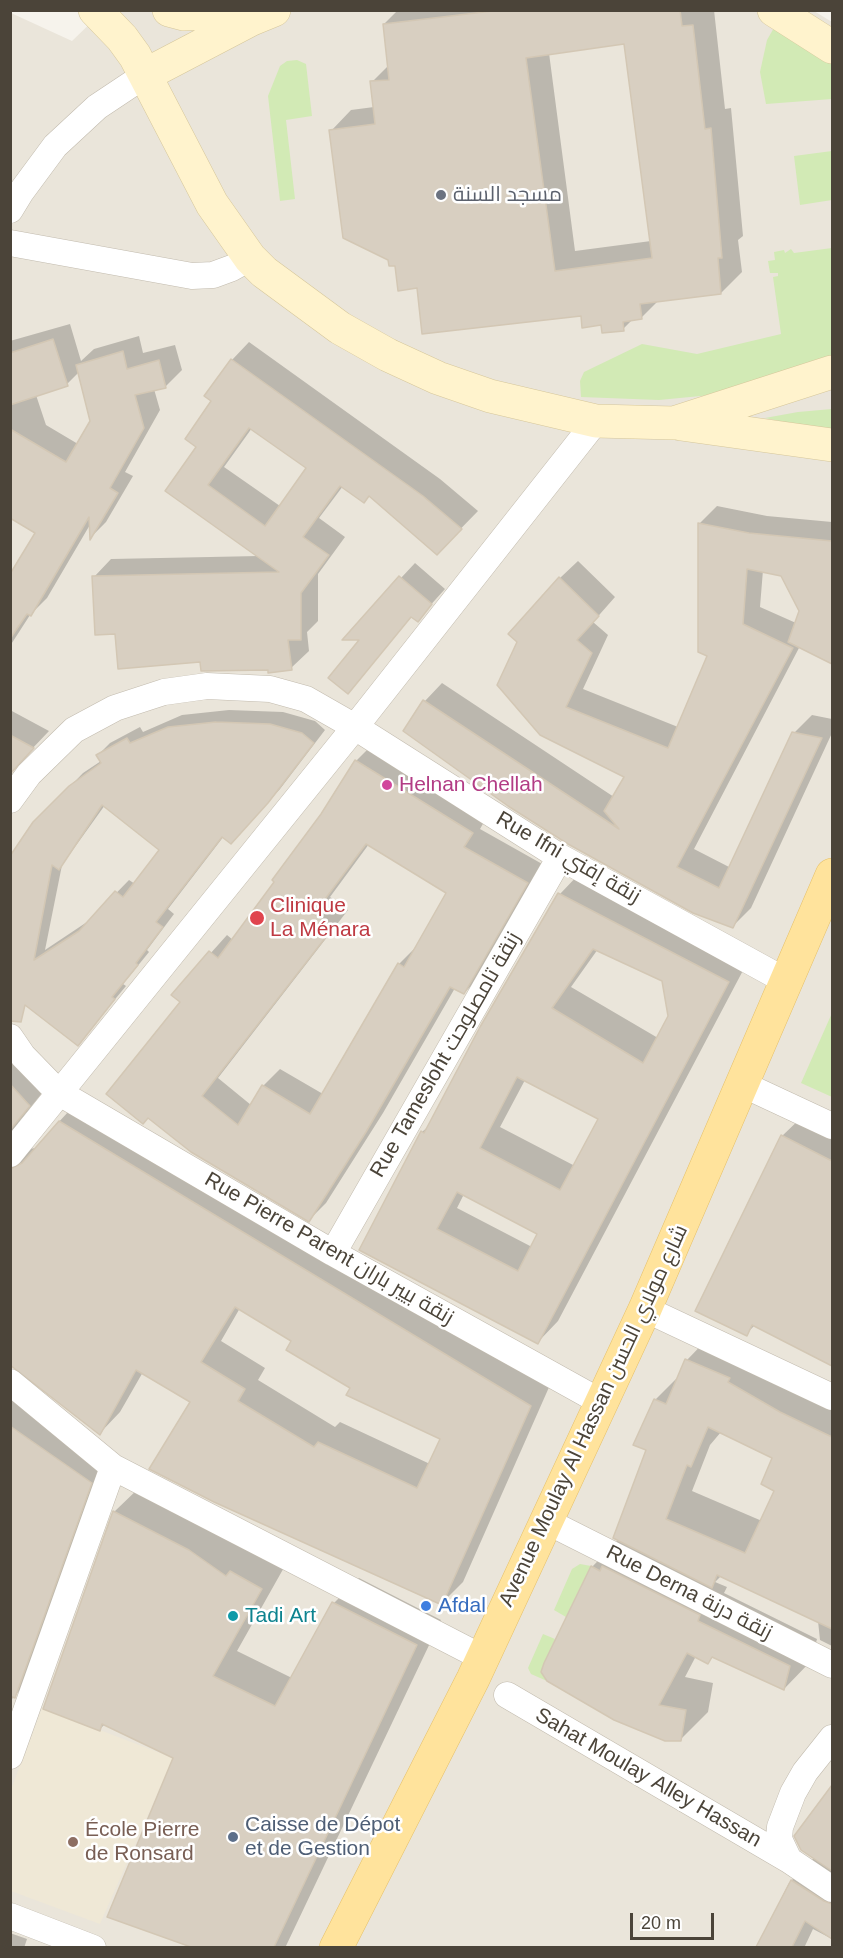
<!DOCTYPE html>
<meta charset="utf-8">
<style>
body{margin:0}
#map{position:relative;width:843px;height:1958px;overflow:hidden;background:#f6f3ec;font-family:Helvetica,sans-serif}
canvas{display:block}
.frame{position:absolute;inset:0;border:12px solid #4b4439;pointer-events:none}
.scale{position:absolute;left:630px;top:1913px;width:84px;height:27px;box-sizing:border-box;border:3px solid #4b4439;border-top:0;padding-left:8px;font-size:18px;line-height:21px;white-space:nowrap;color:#4b4439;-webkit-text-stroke:4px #fff;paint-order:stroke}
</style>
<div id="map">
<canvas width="843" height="1958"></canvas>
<div class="frame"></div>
<div class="scale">20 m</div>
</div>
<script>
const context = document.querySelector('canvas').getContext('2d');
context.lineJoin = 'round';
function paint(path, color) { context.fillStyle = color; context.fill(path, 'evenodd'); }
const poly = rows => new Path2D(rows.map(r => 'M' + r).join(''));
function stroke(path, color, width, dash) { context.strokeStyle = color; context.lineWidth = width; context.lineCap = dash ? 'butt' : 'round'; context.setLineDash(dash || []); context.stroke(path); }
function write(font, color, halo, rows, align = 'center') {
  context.font = font + ' Helvetica,Cairo,sans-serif'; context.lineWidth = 5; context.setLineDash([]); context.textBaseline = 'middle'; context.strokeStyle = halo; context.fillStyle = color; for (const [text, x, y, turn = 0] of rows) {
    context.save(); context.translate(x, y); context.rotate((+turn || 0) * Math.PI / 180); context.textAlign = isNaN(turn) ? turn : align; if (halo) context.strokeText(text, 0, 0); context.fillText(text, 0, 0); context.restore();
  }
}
const residential = poly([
 [104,10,814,11,832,22,832,1947,11,1948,11,13,72,41]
]);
const education = poly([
 [42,1708,173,1758,100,1924,11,1891,10,1792]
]);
const green = poly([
 [775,26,832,54,832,99,766,104,760,72,767,40],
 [297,60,306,64,312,116,286,120,295,199,280,201,268,96,280,66,287,61],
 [832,151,832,200,800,205,794,156],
 [832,248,832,360,711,395,659,400,581,397,580,381,584,372,642,344,697,354,781,334,773,277,778,276,778,273,770,273,768,261,775,260,774,252,784,250,785,253,791,249,794,253],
 [832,409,832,432,765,418,798,412],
 [832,1013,832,1097,801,1083],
 [580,1564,591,1566,566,1617,554,1610,572,1569],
 [543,1634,555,1639,542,1671,547,1681,531,1674,528,1668]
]);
const shadow = poly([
 [398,10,714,10,725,109,731,108,743,236,738,240,742,272,721,293,659,300,641,318,633,319,623,329,582,315,419,286,396,264,331,131,351,110,374,107,372,82,389,65,384,24],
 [625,43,651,241,575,251,549,53],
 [70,324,81,361,94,349,139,336,143,353,175,345,182,370,166,386,154,389,160,410,125,472,133,476,106,522,91,537,91,523,47,598,30,615,10,646,10,572,13,573,37,532,10,517,10,341],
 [79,372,91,421,78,444,46,425,36,395,67,384],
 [249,342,440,479,478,511,437,553,370,495,343,486,319,518,345,537,318,574,318,621,307,632,309,651,291,668,201,660,116,632,94,577,111,559,259,556,167,490,198,447,213,401,232,360],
 [252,428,308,467,280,506,224,467],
 [717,506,767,516,832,522,832,662,800,646,694,849,731,868,794,733,812,715,832,719,832,733,751,908,733,926,425,701,442,683,614,797,626,776,541,734,560,578,578,561,615,597,593,622,608,635,583,689,678,727,709,655,700,523],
 [763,570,782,574,801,610,796,623,760,607],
 [415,563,445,589,417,620,412,616,348,692,362,638,345,638],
 [10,710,49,731,10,772],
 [229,710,283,712,315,721,325,730,280,789,243,830,224,836,168,909,174,914,147,950,149,952,123,984,126,986,78,1044,24,1002,35,823,83,773,101,761,98,755,110,743,140,727,143,732,182,715],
 [105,805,161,850,135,884,129,880,90,920,45,950,62,865],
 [373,744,488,815,480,829,544,865,481,976,464,993,455,988,383,1113,326,1203,309,1220,191,1151,182,1002,174,994,227,935,233,940,322,815,356,761],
 [369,844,448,892,416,947,399,964,323,1094,280,1069,263,1086,251,1105,218,1078,348,910,330,897],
 [580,873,748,961,558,1321,538,1342,361,1250,422,1132,430,1125,560,894],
 [598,949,663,980,670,1016,658,1038,571,987],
 [525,1080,600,1119,575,1166,500,1127],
 [464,1194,539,1233,532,1247,457,1208],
 [10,1039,46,1088,18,1123,16,1138,30,1149,35,1148,79,1100,550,1385,463,1582,442,1603,192,1402,143,1372,120,1412,100,1433,10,1363],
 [240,1308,442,1438,430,1464,340,1422,335,1427,258,1380,265,1368,221,1341],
 [804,1115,832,1129,832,1366,755,1325,746,1334,782,1136],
 [714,1332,832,1397,832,1646,820,1640,818,1621,722,1575,715,1582,727,1587,724,1593,817,1639,811,1661,784,1689,714,1656,708,1662,696,1656,685,1677,713,1683,708,1712,680,1740,543,1672,592,1567,619,1539,648,1450,655,1400,681,1374,687,1360],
 [721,1432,774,1458,776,1491,762,1521,692,1491,710,1445],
 [10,1389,111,1462,35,1676,13,1697,10,1704],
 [140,1487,286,1564,237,1651,292,1678,334,1603,359,1578,441,1620,285,1948,196,1948,109,1916,175,1757,105,1724,100,1729,45,1708,115,1511],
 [832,1787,832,1939,813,1929,804,1948,757,1948,789,1883,814,1858,796,1834],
 [10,1933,27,1939,24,1948,10,1948]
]);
const building = poly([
 [501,10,680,10,682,26,693,25,705,129,711,128,722,258,718,258,721,294,640,304,642,319,623,322,624,331,602,333,601,325,582,328,581,316,422,334,417,288,398,291,395,266,389,266,388,260,343,238,329,130,375,124,370,81,389,80,383,24,501,10],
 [624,44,652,258,555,271,526,58,624,44],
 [53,339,68,386,10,405,10,353,53,339],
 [123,351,127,369,159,360,166,388,135,395,144,428,110,488,118,493,90,540,89,517,31,616,27,614,10,639,10,574,35,533,10,518,10,429,66,462,90,421,76,365,123,351],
 [231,359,423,496,462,529,437,555,369,496,364,503,340,486,303,537,329,555,301,593,301,640,288,640,292,670,268,673,268,670,201,671,200,662,118,669,115,634,95,635,92,576,279,572,165,491,196,447,185,439,211,401,204,396,231,359],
 [249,428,306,468,265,526,208,485,249,428],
 [698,523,749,533,832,541,832,664,788,642,799,611,781,576,747,569,743,624,793,648,677,867,719,888,792,732,822,738,733,928,693,913,568,844,508,806,403,731,423,700,619,829,604,811,624,777,540,735,497,685,517,642,508,634,559,577,599,616,577,640,592,653,566,707,668,748,707,656,698,652,698,523],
 [399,576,432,604,418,622,411,617,348,694,328,678,359,640,342,640,399,576],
 [216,722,270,724,302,733,314,743,268,803,231,844,222,837,156,922,163,927,136,963,138,965,112,997,115,999,78,1046,25,1005,21,1022,10,1021,10,856,33,822,69,786,101,763,96,755,127,738,130,743,168,727,216,722],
 [102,805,159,850,123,897,115,891,79,931,34,960,52,865,59,870,102,805],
 [10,735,34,748,10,774,10,735],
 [355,760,473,833,464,847,528,883,464,994,450,987,366,1132,309,1222,191,1152,148,1118,143,1124,106,1094,180,1002,171,995,209,951,218,958,274,882,272,880,321,814,355,760],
 [366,844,446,893,404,967,398,963,310,1114,262,1085,238,1125,202,1096,333,928,314,914,366,844],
 [558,893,729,982,538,1344,359,1250,421,1131,424,1133,480,1027,558,893],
 [593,949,662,981,668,1016,643,1063,552,1008,593,949],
 [517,1077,598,1119,560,1190,480,1148,517,1077],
 [457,1192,537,1234,518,1271,437,1229,457,1192],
 [10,1084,30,1106,10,1130,10,1084],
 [59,1121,531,1406,442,1605,214,1502,149,1469,190,1402,136,1370,100,1435,10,1365,10,1169,22,1163,59,1121],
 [235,1307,291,1341,286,1350,350,1388,346,1395,440,1439,417,1488,318,1442,314,1447,238,1401,245,1389,201,1362,235,1307],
 [781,1135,832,1161,832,1366,752,1325,747,1336,695,1311,781,1135],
 [685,1359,730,1378,728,1382,780,1412,832,1437,832,1629,717,1575,712,1588,613,1538,646,1450,633,1445,654,1399,666,1404,685,1359],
 [708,1427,772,1458,761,1484,774,1491,745,1553,666,1519,687,1465,691,1467,708,1427],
 [10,1426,92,1483,15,1698,10,1696,10,1426],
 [113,1511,189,1550,226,1576,230,1571,262,1589,213,1676,275,1706,332,1602,417,1645,274,1947,191,1947,107,1917,173,1758,102,1724,100,1731,43,1709,113,1511],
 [591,1566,600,1571,602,1566,700,1615,698,1621,790,1666,784,1690,712,1657,708,1664,687,1653,659,1705,686,1710,681,1741,665,1741,614,1720,547,1681,541,1672,544,1663,591,1566],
 [832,1785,832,1871,801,1850,794,1836,832,1785],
 [791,1880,824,1901,832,1904,832,1939,805,1921,792,1947,756,1947,791,1880]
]);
const street = poly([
 [10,210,21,192,55,146,97,107,145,75],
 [10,243,192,276,213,275,232,268,250,258],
 [10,800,29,774,74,730,115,708,164,692,207,686,270,689,306,699,355,727,560,857,786,981],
 [10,1037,23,1056,58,1092,333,1253,601,1402],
 [742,1084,832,1126],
 [10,1154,355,727,596,421],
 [333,1253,560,857],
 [645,1309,832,1397],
 [10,1382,113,1467,483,1658],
 [546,1521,832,1665],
 [507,1695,789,1860],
 [832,1738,805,1772,793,1793,780,1827,779,1839,789,1860,832,1889],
 [10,1756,113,1467],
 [10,1916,93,1948]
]);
const secondary = poly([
 [95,10,122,38,135,56,212,204,250,258,264,272,340,328,388,355,438,378,490,396,596,421,674,423,832,372],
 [169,10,184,14,241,12,252,19],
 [774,10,832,47],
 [145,75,252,19,274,10],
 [681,424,832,445]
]);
const primary = poly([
 [336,1948,473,1679,645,1309,832,875]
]);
const markers = [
 [441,195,6,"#6b7280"],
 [387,785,6,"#d1479c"],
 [257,918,8,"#e0444e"],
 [426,1606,6,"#3f7fe0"],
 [233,1616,6,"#0f9aa8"],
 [233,1837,6,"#5c6f8a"],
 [73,1842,6,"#8d6e63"]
];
const worshipNames = [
 ["مسجد السنة",453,195]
];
const hotelNames = [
 ["Helnan Chellah",399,785]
];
const streetNames = [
 ["Rue Ifni زنقة إفني",568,858,30],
 ["Rue Tamesloht زنقة تامصلوحت",446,1055,-60],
 ["Rue Pierre Parent زنقة بيير باران",329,1249,30],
 ["Avenue Moulay Al Hassan شارع مولاي الحسن",594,1416,-65],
 ["Rue Derna زنقة درنة",689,1593,27],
 ["Sahat Moulay Alley Hassan",648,1778,30]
];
const healthNames = [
 ["Clinique",270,906],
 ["La Ménara",270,930]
];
const shopNames = [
 ["Afdal",438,1606]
];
const cultureNames = [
 ["Tadi Art",245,1616]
];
const serviceNames = [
 ["Caisse de Dépot",245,1825],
 ["et de Gestion",245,1849]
];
const educationNames = [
 ["École Pierre",85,1830],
 ["de Ronsard",85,1854]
];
paint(residential, '#eae5da');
paint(education, '#efe8d6');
paint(green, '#d2eab5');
paint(shadow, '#0003');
paint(building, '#d8cfc1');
stroke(building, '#d3c7b4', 1.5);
stroke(street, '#c2bbae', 27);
stroke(secondary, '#d6c79b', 34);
stroke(primary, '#e6c16a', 34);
stroke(street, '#fff', 26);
stroke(secondary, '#fff3cd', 33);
stroke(primary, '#ffe39c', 33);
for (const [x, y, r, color] of markers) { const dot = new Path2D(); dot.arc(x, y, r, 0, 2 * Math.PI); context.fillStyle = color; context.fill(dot); stroke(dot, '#fff', 2); }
write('21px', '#5b616d', '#fff', worshipNames, 'left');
write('21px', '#b23c85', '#fff', hotelNames, 'left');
write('21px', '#4b4439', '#fff', streetNames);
write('21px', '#be3a42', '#fff', healthNames, 'left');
write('21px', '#366cbe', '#fff', shopNames, 'left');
write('21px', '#0d838f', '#fff', cultureNames, 'left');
write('21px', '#4e5e75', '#fff', serviceNames, 'left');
write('21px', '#785e54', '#fff', educationNames, 'left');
</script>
